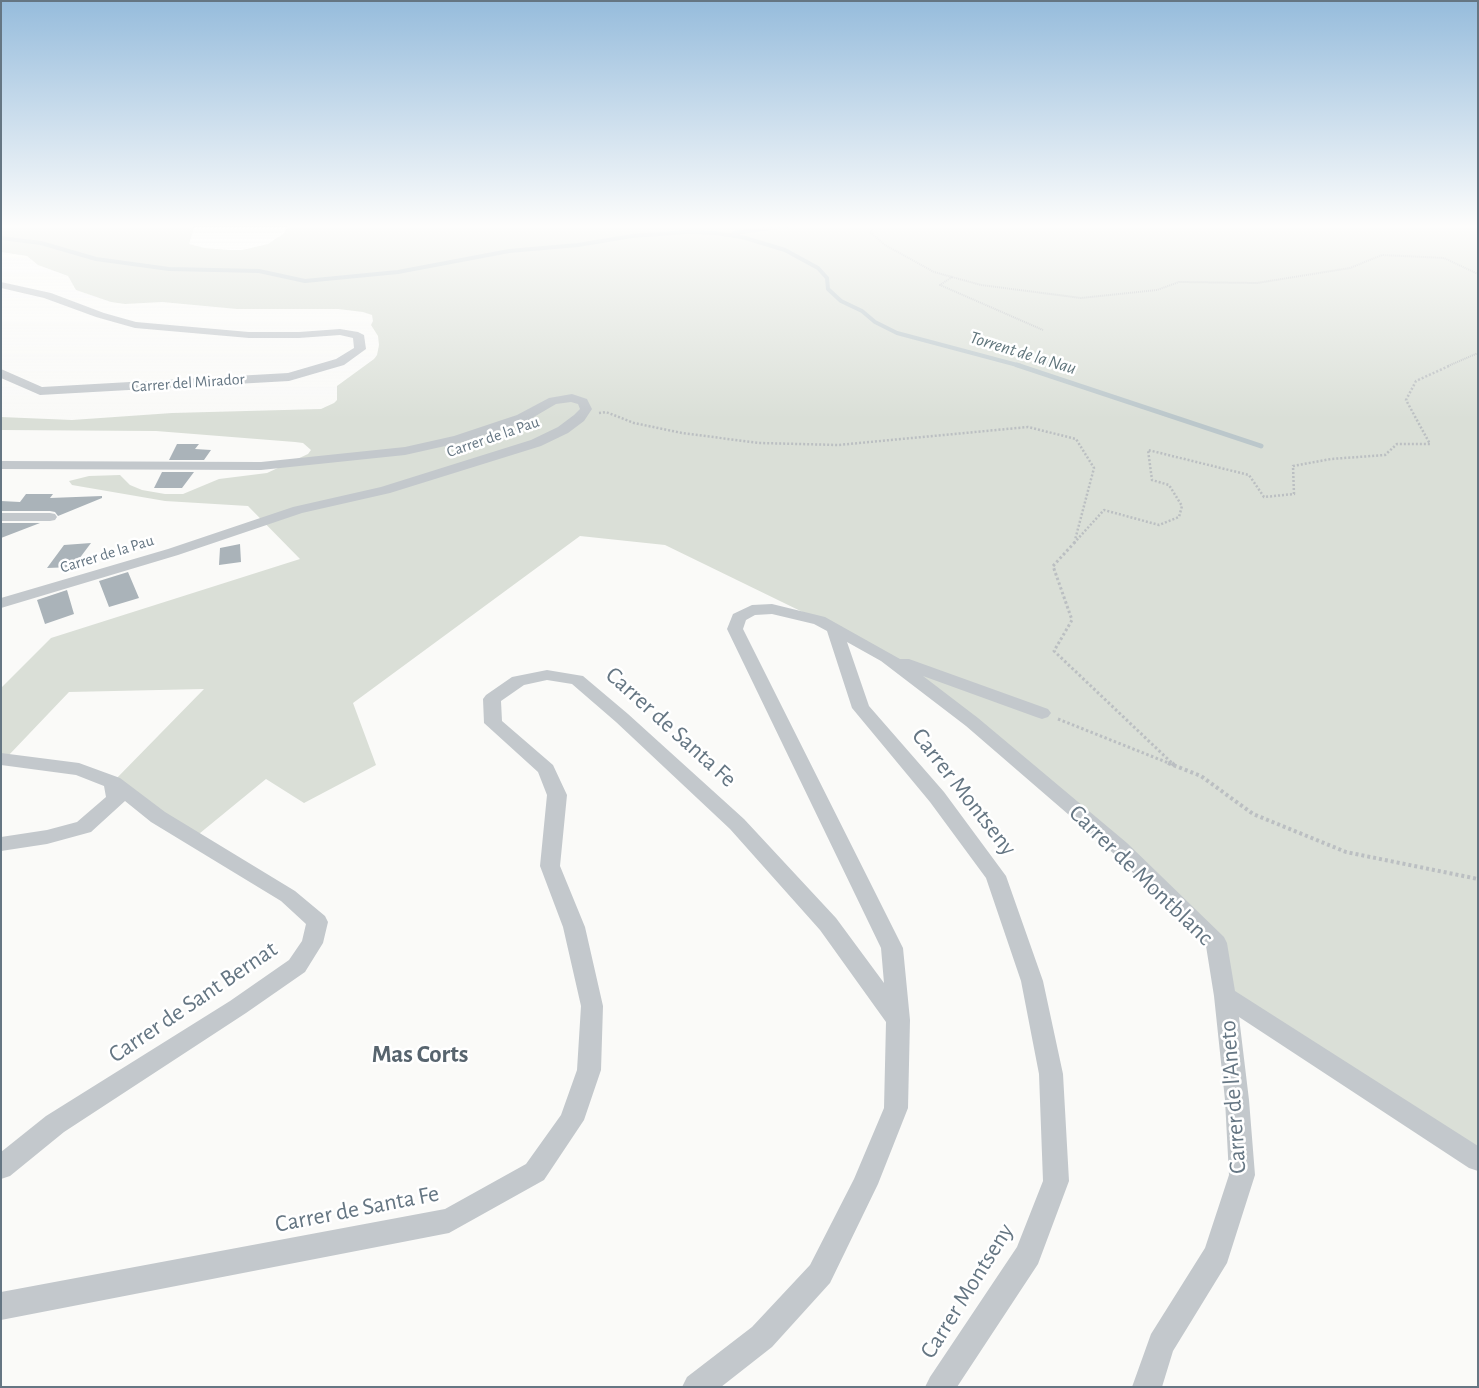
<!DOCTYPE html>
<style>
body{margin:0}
#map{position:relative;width:1479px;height:1388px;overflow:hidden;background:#fafaf8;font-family:"Alegreya Sans",sans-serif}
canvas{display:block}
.frame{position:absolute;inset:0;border:2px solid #657683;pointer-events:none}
</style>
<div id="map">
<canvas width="1479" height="1388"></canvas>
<div class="frame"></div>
</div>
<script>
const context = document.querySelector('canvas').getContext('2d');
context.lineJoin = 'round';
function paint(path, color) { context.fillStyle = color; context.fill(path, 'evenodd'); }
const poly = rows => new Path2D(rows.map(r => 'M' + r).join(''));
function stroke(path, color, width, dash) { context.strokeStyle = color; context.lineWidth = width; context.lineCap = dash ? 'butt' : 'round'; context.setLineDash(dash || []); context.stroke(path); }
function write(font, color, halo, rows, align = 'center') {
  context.font = font + ' "Alegreya Sans",sans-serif'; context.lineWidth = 5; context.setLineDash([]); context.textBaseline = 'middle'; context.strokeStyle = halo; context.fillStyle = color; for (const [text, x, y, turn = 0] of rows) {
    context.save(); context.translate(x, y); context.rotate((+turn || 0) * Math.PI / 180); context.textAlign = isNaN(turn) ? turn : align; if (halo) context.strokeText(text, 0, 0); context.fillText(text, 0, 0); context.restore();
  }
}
const green = poly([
 [1,225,197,225,194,227,189,244,205,248,229,250,242,250,268,244,283,234,289,225,1478,225,1478,1149,1225,996,1216,943,1120,848,887,657,819,620,665,545,580,536,353,703,376,765,304,803,266,779,194,838,113,782,204,689,69,692,8,756,1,755,1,688,51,638,300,559,248,506,165,501,72,485,69,481,89,476,120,475,130,485,142,490,165,494,183,494,219,479,267,473,308,454,311,450,303,443,295,442,156,431,1,430,1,417,72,420,172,413,321,409,334,403,337,400,337,386,374,359,377,355,379,345,378,336,371,325,373,321,372,315,363,312,338,309,237,309,162,302,125,304,111,302,76,290,68,276,38,265,27,256,1,252]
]);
const streamFar1 = poly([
 [734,233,794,225],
 [1,238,41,243,96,259,169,269,259,271,305,281,398,272,509,251,578,245,632,236,688,232,715,233,742,237,785,250,818,268,827,278,828,289,841,301,862,311,875,322,897,333,1021,366]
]);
const stream = poly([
 [1017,365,1261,446]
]);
const building = poly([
 [177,444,199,444,195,449,211,450,204,460,169,460],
 [162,472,194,472,182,488,154,488],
 [26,494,53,494,50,498,102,496,102,498,58,516,55,512,50,511,1,511,1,501,20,502],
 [1,523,40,523,1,538],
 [91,543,73,567,47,568,64,545],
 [240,544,241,562,219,565,220,548],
 [128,572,139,598,109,607,99,581],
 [67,590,74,614,45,624,37,600]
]);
const pathFar3 = poly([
 [876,225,870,232,885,245,934,272,981,285,1081,298,1157,290,1179,282,1257,283,1350,268,1382,255,1444,258,1478,274],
 [952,277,940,285,1043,330],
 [1448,366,1478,353]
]);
const pathFar2 = poly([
 [599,413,606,412,634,423,682,433,759,443,838,445,1028,427,1076,439,1094,468,1075,540],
 [1074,543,1104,510,1159,525,1179,517,1182,506,1169,485,1152,480,1148,450,1249,475,1264,497,1294,494,1293,466,1331,459,1385,455,1397,444,1430,444,1406,400,1416,381,1451,365]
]);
const pathFar1 = poly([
 [1075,542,1053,566,1072,620,1054,651,1173,764],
 [1058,719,1171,764]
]);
const path = poly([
 [1168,763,1201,776,1253,814,1346,852,1478,879],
 [1172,763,1175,766]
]);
const minor = poly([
 [1,282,51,293,104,313,136,322,249,332,299,332,340,329,358,332,364,335,366,349,344,365,289,381,40,395,1,378,1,369,42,387,288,373,336,359,354,348,353,338,340,335,299,338,249,338,135,328,96,317,44,298,1,288,1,282],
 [572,394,587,399,592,409,584,421,568,433,541,446,390,493,302,513,178,555,1,608,1,598,168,549,293,507,381,487,531,440,558,427,574,415,580,409,578,404,571,402,556,404,527,421,463,442,405,455,261,470,1,469,1,461,261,462,405,447,454,436,517,415,549,398,572,394],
 [1,513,50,513,55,514,57,517,55,520,50,521,1,521,1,513],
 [772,604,825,617,900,659,909,659,1048,709,1051,713,1048,717,1042,719,1036,717,923,676,978,718,1127,843,1224,937,1227,943,1235,991,1478,1146,1478,1171,1469,1168,1239,1017,1249,1100,1255,1175,1227,1263,1173,1351,1162,1387,1132,1387,1151,1334,1205,1248,1229,1175,1225,1100,1214,996,1206,946,1113,853,966,726,881,661,847,642,869,706,944,792,1006,876,1043,981,1063,1074,1069,1181,1038,1264,957,1387,925,1387,930,1377,1017,1247,1043,1181,1039,1074,1021,981,986,878,930,802,852,708,827,631,814,624,772,614,755,615,746,620,743,629,903,948,910,1020,908,1108,878,1184,830,1283,772,1347,721,1387,682,1387,687,1377,752,1327,810,1265,854,1179,884,1108,886,1022,820,930,730,829,616,722,572,684,547,680,524,685,501,701,502,721,553,765,567,795,560,866,585,927,603,1006,601,1070,584,1120,544,1180,449,1233,1,1320,1,1292,445,1209,526,1164,561,1115,577,1070,581,1006,563,927,540,866,547,795,538,772,484,723,483,699,486,695,512,677,547,670,583,676,628,714,744,819,836,918,884,983,881,948,727,629,733,614,752,605,772,604],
 [1,753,79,763,120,778,165,812,295,891,325,916,328,922,323,943,305,972,246,1013,64,1132,10,1176,1,1179,1,1152,46,1116,230,1001,289,960,302,941,306,924,281,901,151,822,125,801,91,832,47,844,1,851,1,837,47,830,77,822,106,797,104,786,76,775,1,765,1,753]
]);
const farStreetnames = [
 ["Carrer del Mirador",188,383,-4],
 ["Carrer de la Pau",493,437,-19],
 ["Carrer de la Pau",107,554,-17]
];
const farWaternames = [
 ["Torrent de la Nau",1023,353,17]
];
const nearStreetnames = [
 ["Carrer de Santa Fe",671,727,42],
 ["Carrer Montseny",964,792,52],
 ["Carrer de Montblanc",1141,875,44],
 ["Carrer de Sant Bernat",193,1002,-34],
 ["Carrer de l'Aneto",1233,1097,-94],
 ["Carrer de Santa Fe",357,1209,-11],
 ["Carrer Montseny",967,1291,-58]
];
const nearNeighbourhoodnames = [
 ["Mas Corts",420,1054]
];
paint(green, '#dadfd7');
stroke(streamFar1, '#bbc7cb', 4);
stroke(stream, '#bbc7cb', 5);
paint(building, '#aab3b9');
stroke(pathFar3, '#bbbfc2', 2, [1, 1]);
stroke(pathFar2, '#bbbfc2', 2.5, [2, 2]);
stroke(pathFar1, '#bbbfc2', 3, [2.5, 2.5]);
stroke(path, '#bbbfc2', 4, [3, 3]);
paint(minor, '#c3c8cc');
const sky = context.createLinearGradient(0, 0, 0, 419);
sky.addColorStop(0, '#96bcdc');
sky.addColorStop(0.54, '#fdfdfc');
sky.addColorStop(1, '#fdfdfc00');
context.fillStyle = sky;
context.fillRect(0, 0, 1479, 419);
write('16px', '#657683', '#fff', farStreetnames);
write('italic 18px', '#60757c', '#fff', farWaternames);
write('24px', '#657683', '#fff', nearStreetnames);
write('bold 25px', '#57646e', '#fff', nearNeighbourhoodnames);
</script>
